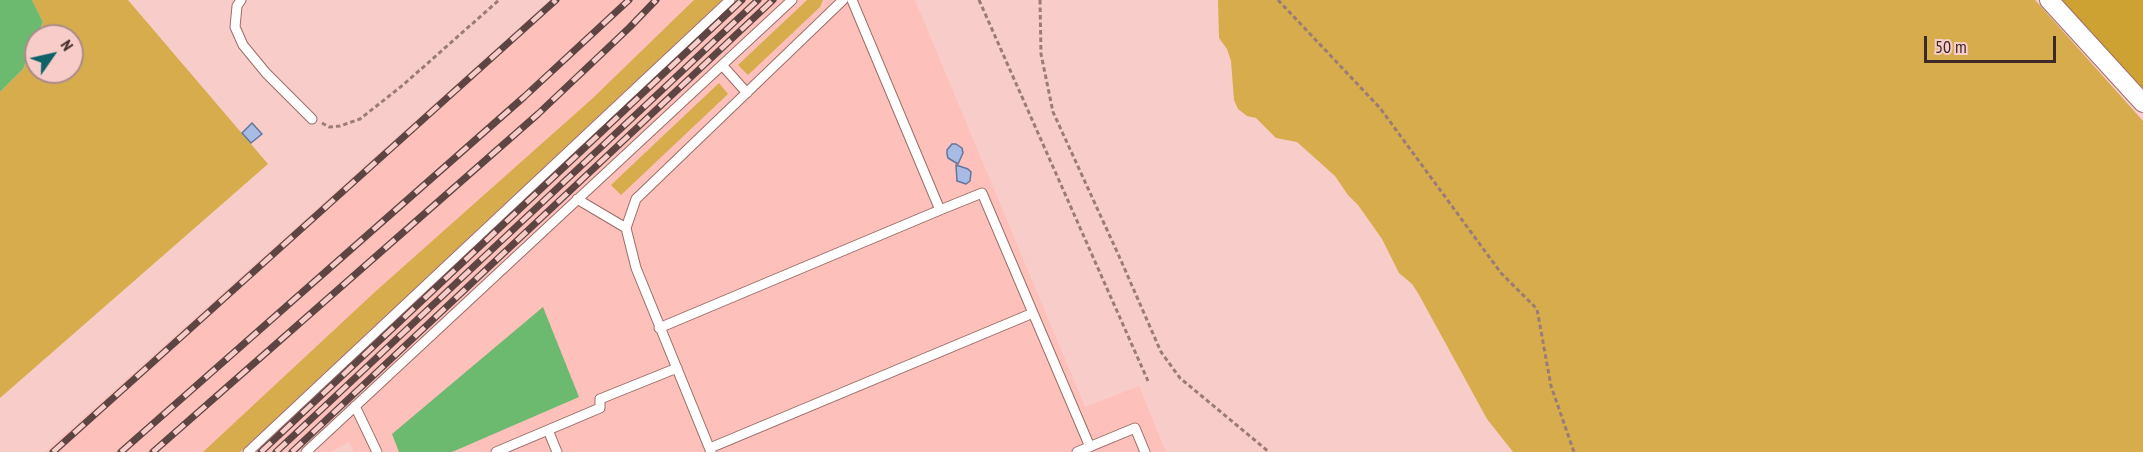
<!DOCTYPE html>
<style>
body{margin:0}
#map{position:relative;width:2143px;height:452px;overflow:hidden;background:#f8cdc9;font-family:"PT Sans Narrow",sans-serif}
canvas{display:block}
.north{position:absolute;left:24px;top:24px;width:60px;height:60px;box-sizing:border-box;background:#f8cdc9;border:2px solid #ad8b88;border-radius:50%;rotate:56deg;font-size:16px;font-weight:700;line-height:24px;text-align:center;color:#3d2927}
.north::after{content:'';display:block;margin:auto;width:21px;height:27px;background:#116169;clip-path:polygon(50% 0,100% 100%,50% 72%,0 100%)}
.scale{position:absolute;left:1924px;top:36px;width:132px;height:27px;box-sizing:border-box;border:3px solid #3d2927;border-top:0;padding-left:8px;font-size:18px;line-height:21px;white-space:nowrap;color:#3d2927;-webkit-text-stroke:4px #f8cdc9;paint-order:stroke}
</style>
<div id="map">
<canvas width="2143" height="452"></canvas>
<div class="north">N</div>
<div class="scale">50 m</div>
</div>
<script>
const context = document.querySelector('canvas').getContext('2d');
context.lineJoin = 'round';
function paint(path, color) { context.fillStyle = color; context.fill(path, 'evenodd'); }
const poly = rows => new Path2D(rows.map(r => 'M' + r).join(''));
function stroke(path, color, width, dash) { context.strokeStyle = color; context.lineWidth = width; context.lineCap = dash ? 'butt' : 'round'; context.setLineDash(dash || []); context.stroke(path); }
const built = poly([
 [550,0,915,0,1085,407,1139,386,1166,452,354,452,349,442,330,452,45,452]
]);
const green = poly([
 [32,0,128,0,268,164,0,398,0,92,23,69,36,42,36,72,72,72,72,36,38,36,43,22],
 [694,0,722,0,240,452,203,452,376,291,593,98],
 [807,0,823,0,820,7,748,75,738,65],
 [1218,0,2035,0,2143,121,2143,452,1513,452,1487,419,1418,293,1412,284,1399,273,1382,239,1358,205,1348,195,1335,176,1297,142,1276,138,1256,118,1247,116,1238,109,1234,100,1231,61,1227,49,1219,38],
 [719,83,728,94,621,195,611,185]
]);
const forest = poly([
 [2057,0,2143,0,2143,95]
]);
const water = poly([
 [0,0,32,0,43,22,23,69,0,92],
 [543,307,579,397,452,452,399,452,392,434]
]);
const building = poly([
 [252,123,262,134,251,143,242,133,252,123],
 [952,144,956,144,962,148,963,153,958,164,948,158,947,154,947,150,952,144],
 [956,165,968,169,971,172,970,181,966,184,957,181,956,165]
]);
const path = poly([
 [979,0,1148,381],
 [1040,0,1041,54,1053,112,1119,256,1161,352,1180,378,1269,452],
 [1278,0,1380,108,1501,273,1537,309,1551,386,1574,452],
 [322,123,329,127,340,126,360,119,403,85,499,0]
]);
const lane = poly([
 [241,0,237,6,235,27,243,45,266,73,312,119],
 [852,0,940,210,982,193,1090,447],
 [722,65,747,93],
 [577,199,626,228],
 [659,328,940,210],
 [355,406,377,452],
 [548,430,557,452],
 [710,448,1033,313],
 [248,452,730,0],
 [306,452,792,0],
 [496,452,600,408,600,399,677,368],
 [711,452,636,268,626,228,636,199,843,0],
 [1077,452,1135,428,1145,452]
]);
const street = poly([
 [2049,0,2143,103]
]);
const rail = poly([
 [53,452,556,0],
 [121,452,524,97,629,0],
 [153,452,538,114,630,27,656,0],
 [261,452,742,0],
 [276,452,758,0],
 [292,452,773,0]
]);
paint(built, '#fdc0ba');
paint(green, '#d6ac4d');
paint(forest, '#cea133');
paint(water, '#6bba6f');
paint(building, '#a8bbe4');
stroke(building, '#64759a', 1.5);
stroke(lane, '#9c6c68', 11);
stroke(street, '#9c6c68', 20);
stroke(path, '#9b7b78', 3, [4.5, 3]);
stroke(lane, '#fff', 9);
stroke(street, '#fff', 18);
stroke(rail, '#5c4542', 7);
stroke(rail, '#f8cdc9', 4.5, [14]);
</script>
